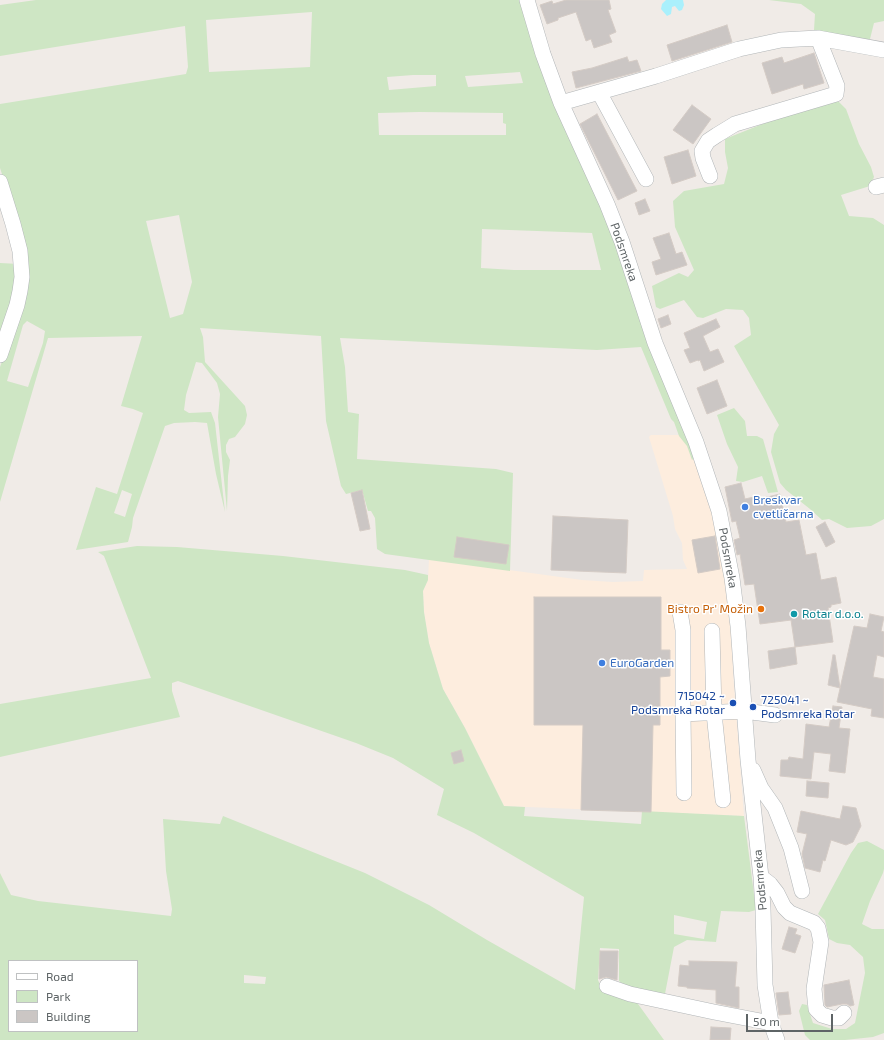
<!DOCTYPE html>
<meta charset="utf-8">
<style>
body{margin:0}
#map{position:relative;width:884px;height:1040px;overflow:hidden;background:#f0ebe7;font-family:"Exo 2",sans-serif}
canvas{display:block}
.legend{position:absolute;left:8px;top:960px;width:130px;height:72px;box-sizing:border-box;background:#fff;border:1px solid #bfc1c2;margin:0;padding:5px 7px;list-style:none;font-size:12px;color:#5e6466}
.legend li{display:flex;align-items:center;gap:8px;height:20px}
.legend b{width:20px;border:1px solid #bfc1c2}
.scale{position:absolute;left:746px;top:1014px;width:87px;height:18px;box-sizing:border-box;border:2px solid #5e6466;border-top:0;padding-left:5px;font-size:12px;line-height:14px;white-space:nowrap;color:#5e6466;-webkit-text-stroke:3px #fff;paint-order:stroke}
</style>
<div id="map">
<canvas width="884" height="1040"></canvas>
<ul class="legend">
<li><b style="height:5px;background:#fff"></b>Road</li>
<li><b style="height:11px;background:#cee6c4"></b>Park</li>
<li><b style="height:11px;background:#cbc6c4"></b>Building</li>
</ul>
<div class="scale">50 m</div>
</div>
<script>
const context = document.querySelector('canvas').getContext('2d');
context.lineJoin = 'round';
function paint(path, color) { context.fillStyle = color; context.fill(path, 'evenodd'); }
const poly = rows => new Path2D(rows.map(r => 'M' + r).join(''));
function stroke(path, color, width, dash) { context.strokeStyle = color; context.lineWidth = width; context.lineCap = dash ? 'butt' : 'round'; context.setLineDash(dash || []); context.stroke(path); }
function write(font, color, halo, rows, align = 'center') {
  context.font = font + ' "Exo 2",sans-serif'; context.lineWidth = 3; context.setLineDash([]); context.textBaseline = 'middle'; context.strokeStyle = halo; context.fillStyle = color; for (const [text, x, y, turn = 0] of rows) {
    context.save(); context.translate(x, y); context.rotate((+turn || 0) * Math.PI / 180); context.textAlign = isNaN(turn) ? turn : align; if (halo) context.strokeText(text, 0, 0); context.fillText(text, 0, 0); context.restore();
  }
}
const commercial = poly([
 [651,435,686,435,717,512,731,598,733,673,744,816,504,806,465,728,443,689,429,643,424,612,423,591,428,580,429,559,582,580,613,582,643,581,644,570,687,569,683,560,682,543,675,529,673,516,649,437]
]);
const green = poly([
 [36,0,520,0,539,62,563,125,609,222,694,458,692,460,687,446,679,436,674,422,671,419,641,347,597,350,340,338,345,367,348,412,359,414,357,459,496,469,513,473,510,571,385,554,377,549,375,518,371,511,368,511,362,490,346,494,341,486,326,421,321,336,200,328,203,337,205,362,245,406,247,415,245,424,235,437,229,439,226,445,226,452,230,460,228,476,227,511,218,417,220,394,217,383,202,363,196,362,186,395,184,410,189,413,211,412,215,423,225,512,216,474,207,423,195,422,174,423,165,426,133,518,132,527,128,542,76,550,96,487,117,494,143,413,133,409,121,406,142,336,48,338,0,502,0,367,24,298,3,177,0,168,0,104,186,74,188,67,185,26,0,56,0,5],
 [312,12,310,67,209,72,206,20],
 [520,72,523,83,468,87,465,76],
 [413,75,436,75,436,86,389,90,387,77],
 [419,112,503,113,503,123,506,124,506,135,379,135,378,113],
 [179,215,192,282,183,314,170,318,146,221],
 [482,229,592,233,601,270,514,270,481,268],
 [27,321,45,331,43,343,28,387,7,381,23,325],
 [122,490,132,494,125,517,114,513],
 [769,0,884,0,884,21,874,23,870,39,858,43,814,30,815,14,801,4],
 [837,100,846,109,859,144,871,167,874,177,870,186,841,195,849,216,873,218,884,225,884,519,871,526,847,528,829,519,822,520,810,509,786,490,780,483,771,452,774,434,779,425,734,346,751,335,749,318,743,310,726,309,703,318,697,317,684,300,660,309,656,307,652,286,679,273,688,277,694,270,675,227,673,201,684,191,724,184,728,168,725,152,725,139,780,117],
 [0,263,19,264,0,347],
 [734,408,745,421,747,436,757,436,763,439,778,492,768,493,762,476,743,482,736,481,738,467,727,444,717,415],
 [137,546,177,547,283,556,405,570,428,575,428,580,423,591,424,612,429,643,443,689,465,728,504,806,525,807,524,816,641,824,642,811,744,816,756,910,749,912,721,911,716,942,687,940,674,947,664,999,629,990,619,981,619,949,600,948,598,980,601,987,633,997,664,1040,0,1040,0,873,11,895,38,901,171,916,172,909,166,871,163,819,220,824,223,816,365,873,429,905,487,940,575,990,584,897,474,833,437,815,444,789,393,758,356,743,178,681,172,683,172,691,180,717,0,757,0,704,151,678,104,556,98,552],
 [674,915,707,922,704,939,674,934],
 [9,961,137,961,137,1031,9,1031],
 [244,975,266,977,265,984,244,983],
 [867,841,884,850,884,869,883,873,870,901,862,924,872,929,884,929,884,1033,873,1037,845,1040,810,1040,805,1035,799,1011,802,1004,807,1005,813,1023,832,1029,846,1029,855,1023,865,973,863,957,850,945,837,943,829,939,825,920,818,914,851,853,858,843]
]);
const water = poly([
 [666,0,683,0,684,5,682,10,679,11,675,6,672,7,671,14,667,16,661,9,662,4]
]);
const building = poly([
 [566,0,609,0,611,9,608,10,616,32,609,35,612,42,594,48,591,39,586,41,576,12,558,18,558,20,547,24,540,5,552,1,553,4,566,0],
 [727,25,732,42,672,61,667,45,727,25],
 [814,53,824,83,804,89,803,84,772,94,762,63,782,57,784,63,814,53],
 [627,57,629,62,637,60,641,71,576,88,572,72,592,68,627,57],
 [692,105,711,119,693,144,673,130,692,105],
 [597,114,637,191,618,200,580,124,597,114],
 [688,150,696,176,672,184,664,157,688,150],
 [645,199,650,211,639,215,635,203,645,199],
 [669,233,676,254,682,252,687,265,656,275,652,262,661,259,653,238,669,233],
 [668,315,671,324,661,328,658,319,668,315],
 [716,319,720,327,703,336,710,352,718,349,724,362,704,371,700,360,698,361,698,360,690,363,684,350,690,348,684,333,716,319],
 [717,380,727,406,707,414,697,388,717,380],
 [741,483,745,499,758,496,759,499,780,494,786,522,799,520,806,555,816,553,821,580,836,577,841,603,831,605,831,607,828,608,833,642,795,647,791,620,760,624,754,584,745,585,740,554,737,555,734,540,740,538,736,521,732,522,725,487,741,483],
 [362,490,370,529,360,531,351,493,362,490],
 [553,516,628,520,626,573,551,570,553,516],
 [825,522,835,542,826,547,816,527,825,522],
 [715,536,720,569,698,573,692,540,715,536],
 [457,537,509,545,506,564,454,557,457,537],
 [534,597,661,597,661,650,670,650,670,676,660,677,660,725,653,725,651,812,581,810,583,725,534,725,534,597],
 [870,614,884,617,881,631,884,632,884,657,877,655,873,677,884,679,884,718,871,716,872,709,837,702,854,626,867,628,870,614],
 [795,647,797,664,770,669,768,651,795,647],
 [833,655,835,655,840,688,828,685,833,655],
 [833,706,842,707,839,728,850,729,845,773,829,771,831,754,814,752,811,779,780,776,781,760,788,760,789,757,803,759,806,724,829,727,833,706],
 [461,750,464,761,454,764,451,753,461,750],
 [807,781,829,783,828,798,806,796,807,781],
 [843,806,856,808,861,826,853,842,846,845,831,840,825,861,823,860,820,872,805,868,802,854,807,834,797,832,801,811,840,819,843,806],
 [789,927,797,929,795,934,801,936,795,953,782,949,789,927],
 [600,951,618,951,617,980,606,977,599,979,600,951],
 [689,961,737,962,735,987,739,987,739,1008,716,1003,716,990,687,988,687,987,678,986,680,965,689,966,689,961],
 [849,980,854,1005,850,1006,847,1004,842,1004,827,1007,825,1005,824,985,849,980],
 [788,992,791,1014,779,1015,776,993,788,992],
 [711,1027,731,1028,730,1040,710,1040,711,1027]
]);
const minor = poly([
 [527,0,543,54,561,103,607,204,622,242,655,343,696,442,719,511,732,578,738,626,748,760,761,877,763,909,765,985,771,1023,777,1040],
 [599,92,646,179],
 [561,103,656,76,739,49,781,40,818,38,884,50],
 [710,176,703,158,702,151,708,141,717,135,735,124,836,94,837,86,818,38],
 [0,182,13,224,20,251,22,277,20,291,17,305,0,355],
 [876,187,884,185],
 [680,612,683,630,683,714,744,711,775,715],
 [712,631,714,713,723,800],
 [683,714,684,793],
 [753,770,761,788,775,808,791,848,802,891],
 [761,877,770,884,777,893,784,907,790,913,814,923,818,928,821,942,814,989,816,1009,822,1015,832,1018,839,1018,844,1013],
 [607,986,630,994,714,1012,771,1023]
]);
const markers = [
 [745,507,4,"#3f7fe0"],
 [761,609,4,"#e8710a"],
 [794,614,4,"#0f9aa8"],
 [602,663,4,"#3f7fe0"],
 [733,703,4,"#1a4fb4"],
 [753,707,4,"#1a4fb4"]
];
const streetNames = [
 ["Podsmreka",624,252,71],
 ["Podsmreka",728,558,80],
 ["Podsmreka",760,880,-95]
];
const shopNames = [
 ["Breskvar",753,500],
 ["cvetličarna",753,514],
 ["EuroGarden",610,663]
];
const foodNames = [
 ["Bistro Pr' Možin",753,609]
];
const cultureNames = [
 ["Rotar d.o.o.",802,614]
];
const transitNames = [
 ["715042 ~",725,696],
 ["Podsmreka Rotar",725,710],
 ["725041 ~",761,700,"left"],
 ["Podsmreka Rotar",761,714,"left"]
];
paint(commercial, '#fdedde');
paint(green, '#cee6c4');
paint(water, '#aaf0fc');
paint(building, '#cbc6c4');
stroke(building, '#d4cbc5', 1);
stroke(minor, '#b2b6b8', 16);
stroke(minor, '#fff', 15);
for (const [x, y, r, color] of markers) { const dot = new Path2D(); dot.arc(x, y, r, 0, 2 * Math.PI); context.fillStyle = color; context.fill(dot); stroke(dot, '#fff', 1.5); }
write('12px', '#5e6466', '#fff', streetNames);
write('12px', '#366cbe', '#fff', shopNames, 'left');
write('12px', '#c56008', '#fff', foodNames, 'right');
write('12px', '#0d838f', '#fff', cultureNames, 'left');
write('12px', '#164399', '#fff', transitNames, 'right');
</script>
